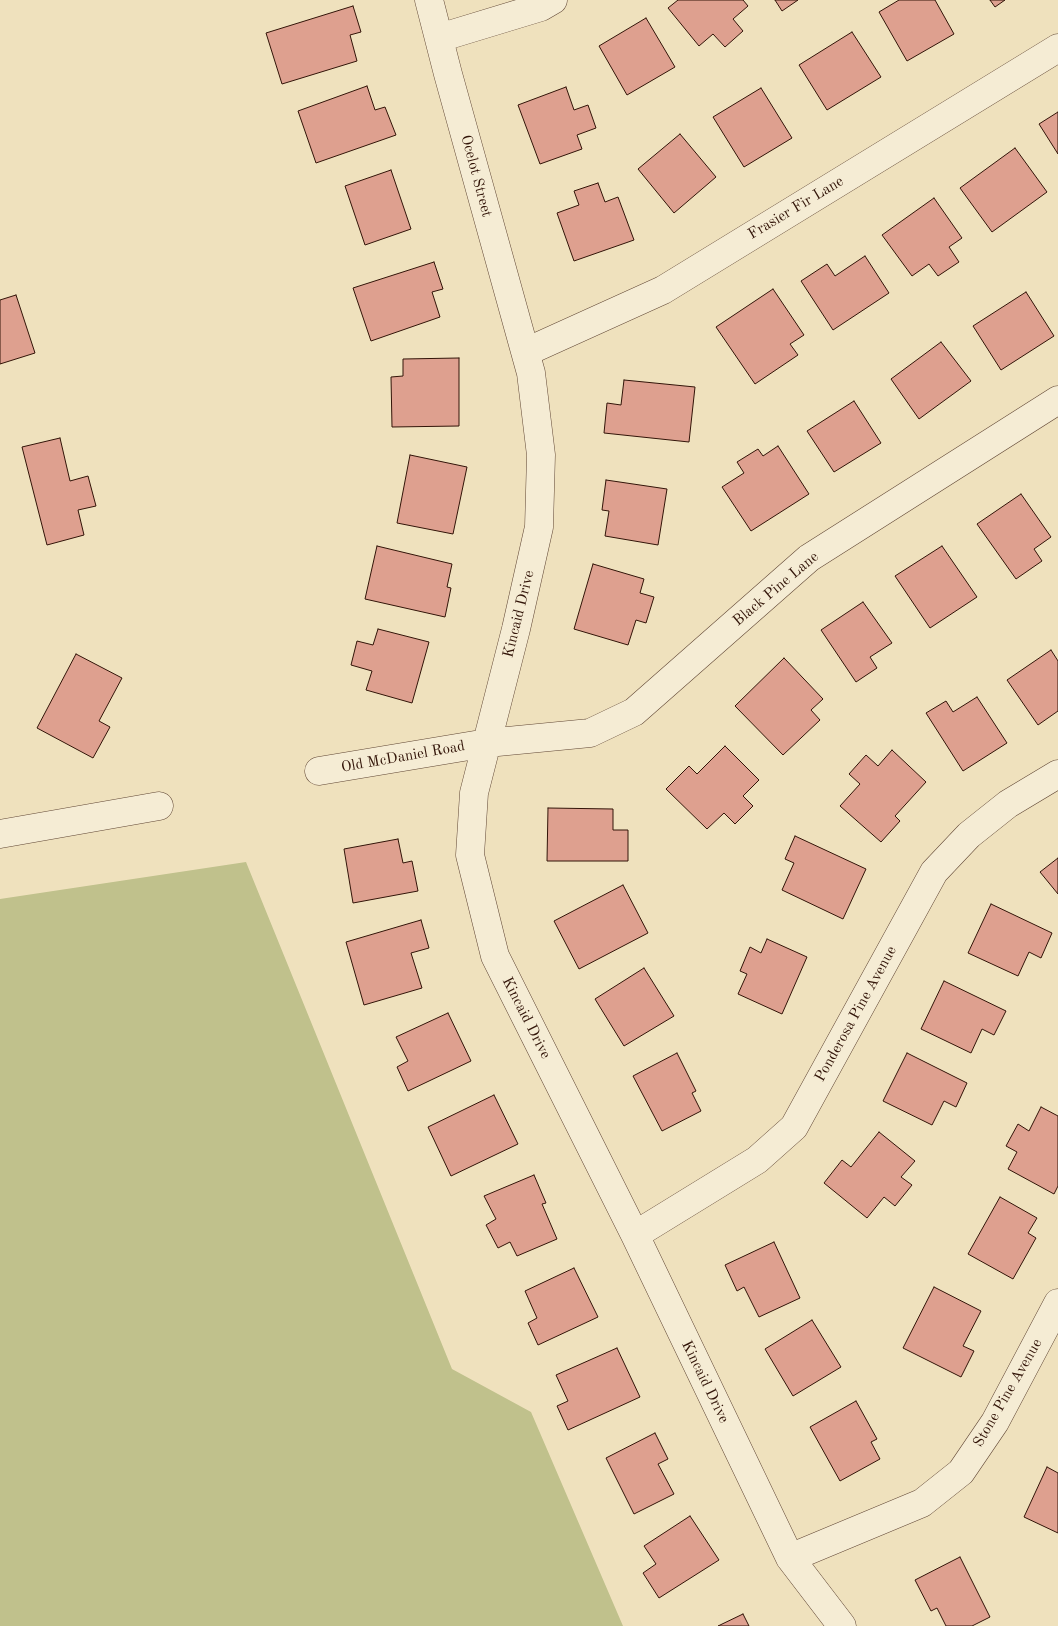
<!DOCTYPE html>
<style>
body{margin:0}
canvas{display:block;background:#efe1bd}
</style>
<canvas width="1058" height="1626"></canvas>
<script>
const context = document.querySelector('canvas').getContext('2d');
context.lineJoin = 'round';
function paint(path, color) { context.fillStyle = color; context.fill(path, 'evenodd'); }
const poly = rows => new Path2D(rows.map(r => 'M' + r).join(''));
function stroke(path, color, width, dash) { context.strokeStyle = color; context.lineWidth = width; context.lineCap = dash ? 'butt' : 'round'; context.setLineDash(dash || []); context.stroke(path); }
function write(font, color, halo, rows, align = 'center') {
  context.font = font + ' "Old Standard TT",serif'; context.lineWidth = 4.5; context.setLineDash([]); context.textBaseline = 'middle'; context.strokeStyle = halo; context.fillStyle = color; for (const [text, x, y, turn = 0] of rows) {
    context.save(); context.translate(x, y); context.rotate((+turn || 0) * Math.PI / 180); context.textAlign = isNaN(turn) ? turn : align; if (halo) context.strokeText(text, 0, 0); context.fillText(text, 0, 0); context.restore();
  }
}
const green = poly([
 [246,862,452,1369,531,1412,623,1626,0,1626,0,899]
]);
const building = poly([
 [678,0,743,0,748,6,733,19,743,31,725,47,713,34,699,46,668,8,678,0],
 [775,0,798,0,782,11,775,0],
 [899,0,935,0,954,34,907,61,879,12,899,0],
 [990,0,1005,0,995,7,990,0],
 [353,6,361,32,350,35,357,61,282,84,266,33,353,6],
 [646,18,675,67,627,95,599,46,646,18],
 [852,32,881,77,827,110,799,65,852,32],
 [367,86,375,110,385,107,396,135,316,163,298,111,367,86],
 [566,87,574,110,588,105,596,128,577,135,582,149,540,164,518,105,566,87],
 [761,88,792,138,744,167,713,117,761,88],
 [1058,112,1058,154,1039,124,1058,112],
 [680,134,716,177,674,213,638,169,680,134],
 [1015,148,1047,192,992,232,960,188,1015,148],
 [391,170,411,229,365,245,345,186,391,170],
 [598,183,605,202,618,197,634,240,574,261,557,213,579,205,574,191,598,183],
 [934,198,962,238,949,247,959,262,938,276,929,264,912,276,882,235,934,198],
 [865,256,889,293,833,330,801,281,827,264,835,276,865,256],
 [434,262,443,289,432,292,440,317,371,341,353,288,434,262],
 [773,289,804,335,790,344,798,355,755,384,716,327,773,289],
 [1026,292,1054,336,1001,370,973,326,1026,292],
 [16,295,35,353,0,364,0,300,16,295],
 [941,342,971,381,919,419,891,379,941,342],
 [459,358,459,426,392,427,391,377,403,376,403,359,459,358],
 [624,380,695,387,689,442,604,433,607,403,621,405,624,380],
 [854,401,881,443,834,472,807,431,854,401],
 [60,438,70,481,88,476,96,506,78,510,84,535,47,545,22,447,60,438],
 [778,446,809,494,751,531,722,487,744,473,737,462,758,449,763,456,778,446],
 [410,455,467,467,453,534,397,523,410,455],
 [606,480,667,489,658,545,605,536,609,511,602,510,606,480],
 [1021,494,1051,537,1034,549,1042,561,1016,579,977,524,1021,494],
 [377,546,452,564,447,587,451,588,445,617,365,599,377,546],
 [942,546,977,597,930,628,895,576,942,546],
 [593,564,644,579,640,593,654,597,646,623,636,620,628,645,574,629,593,564],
 [863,602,892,643,870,657,877,668,856,682,821,630,863,602],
 [378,629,429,642,412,703,366,690,372,671,351,665,357,641,373,645,378,629],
 [1051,650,1058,661,1058,711,1038,725,1007,680,1051,650],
 [76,654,122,678,99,721,110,727,93,758,37,728,76,654],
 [784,658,823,699,811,710,820,720,783,755,735,706,784,658],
 [977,697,1007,743,963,771,926,713,946,701,953,712,977,697],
 [725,746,759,780,743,796,753,806,735,824,724,813,707,829,666,789,689,766,697,774,725,746],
 [892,750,926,782,895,816,900,821,881,842,840,806,860,784,849,774,866,755,878,766,892,750],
 [548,808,613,809,613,830,628,830,628,861,547,861,548,808],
 [795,836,866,869,843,919,782,890,794,863,785,859,795,836],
 [398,839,403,863,412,861,418,891,353,903,344,849,398,839],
 [1058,858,1058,894,1040,872,1058,858],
 [623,885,648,933,579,969,554,921,623,885],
 [991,904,1052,933,1041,958,1029,952,1018,976,968,953,991,904],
 [421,920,429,948,411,953,422,988,364,1005,346,942,421,920],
 [767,939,807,957,782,1014,738,994,747,974,740,971,750,947,761,953,767,939],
 [644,968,674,1016,624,1046,595,999,644,968],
 [944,981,1006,1011,994,1035,982,1029,971,1053,921,1029,944,981],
 [448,1013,471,1061,408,1091,397,1067,408,1061,396,1037,448,1013],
 [677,1053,696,1091,692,1093,701,1111,662,1131,633,1076,677,1053],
 [907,1053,967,1083,956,1107,944,1101,932,1125,883,1101,907,1053],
 [494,1095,518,1144,451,1176,428,1127,494,1095],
 [1041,1107,1058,1116,1058,1186,1054,1194,1008,1169,1017,1152,1006,1146,1018,1124,1029,1131,1041,1107],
 [879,1132,915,1161,901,1177,912,1185,895,1206,884,1197,867,1218,824,1183,842,1160,851,1167,879,1132],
 [534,1175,546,1203,542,1204,557,1239,517,1256,510,1242,498,1248,486,1225,496,1219,484,1196,534,1175],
 [1000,1197,1037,1218,1028,1233,1036,1238,1013,1279,968,1254,1000,1197],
 [774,1242,800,1298,759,1317,744,1287,737,1291,725,1265,774,1242],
 [574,1268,598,1317,538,1345,528,1323,537,1318,525,1291,574,1268],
 [934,1287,981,1311,963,1346,974,1351,961,1377,903,1348,934,1287],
 [812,1320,841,1367,793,1396,765,1349,812,1320],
 [617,1348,640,1397,568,1430,557,1406,568,1401,556,1375,617,1348],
 [856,1401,877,1439,871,1442,880,1459,840,1481,810,1427,856,1401],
 [655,1433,668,1459,658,1464,674,1494,634,1514,606,1458,655,1433],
 [1047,1467,1058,1473,1058,1533,1024,1517,1047,1467],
 [690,1516,719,1560,659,1598,643,1573,656,1564,644,1546,690,1516],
 [960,1557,990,1617,972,1626,946,1626,937,1608,931,1611,915,1580,960,1557],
 [743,1614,749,1626,718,1626,743,1614]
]);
const minor = poly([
 [429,0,448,74,531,373,541,455,539,527,516,629,474,793,470,855,495,956,635,1235,790,1558,842,1626],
 [439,38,541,7,553,0],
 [526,352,663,290,1058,48],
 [319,771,487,743,590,733,634,712,809,558,1058,400],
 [0,834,159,806],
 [635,1235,757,1160,794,1127,934,872,969,835,1008,804,1058,774],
 [790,1558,922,1503,961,1472,995,1422,1058,1303]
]);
const streetNames = [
 ["Ocelot Street",476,176,75],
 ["Frasier Fir Lane",796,208,-31],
 ["Black Pine Lane",776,589,-40],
 ["Kincaid Drive",519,614,-76],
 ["Old McDaniel Road",403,757,-10],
 ["Ponderosa Pine Avenue",856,1014,-61],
 ["Kincaid Drive",526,1018,63],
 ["Kincaid Drive",705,1382,64],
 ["Stone Pine Avenue",1008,1393,-60]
];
paint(green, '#c0c18c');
paint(building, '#dea08f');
stroke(building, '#321408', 1);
stroke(minor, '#614735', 29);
stroke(minor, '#f5ecd4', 28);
write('15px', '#321408', '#f5ecd4', streetNames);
</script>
